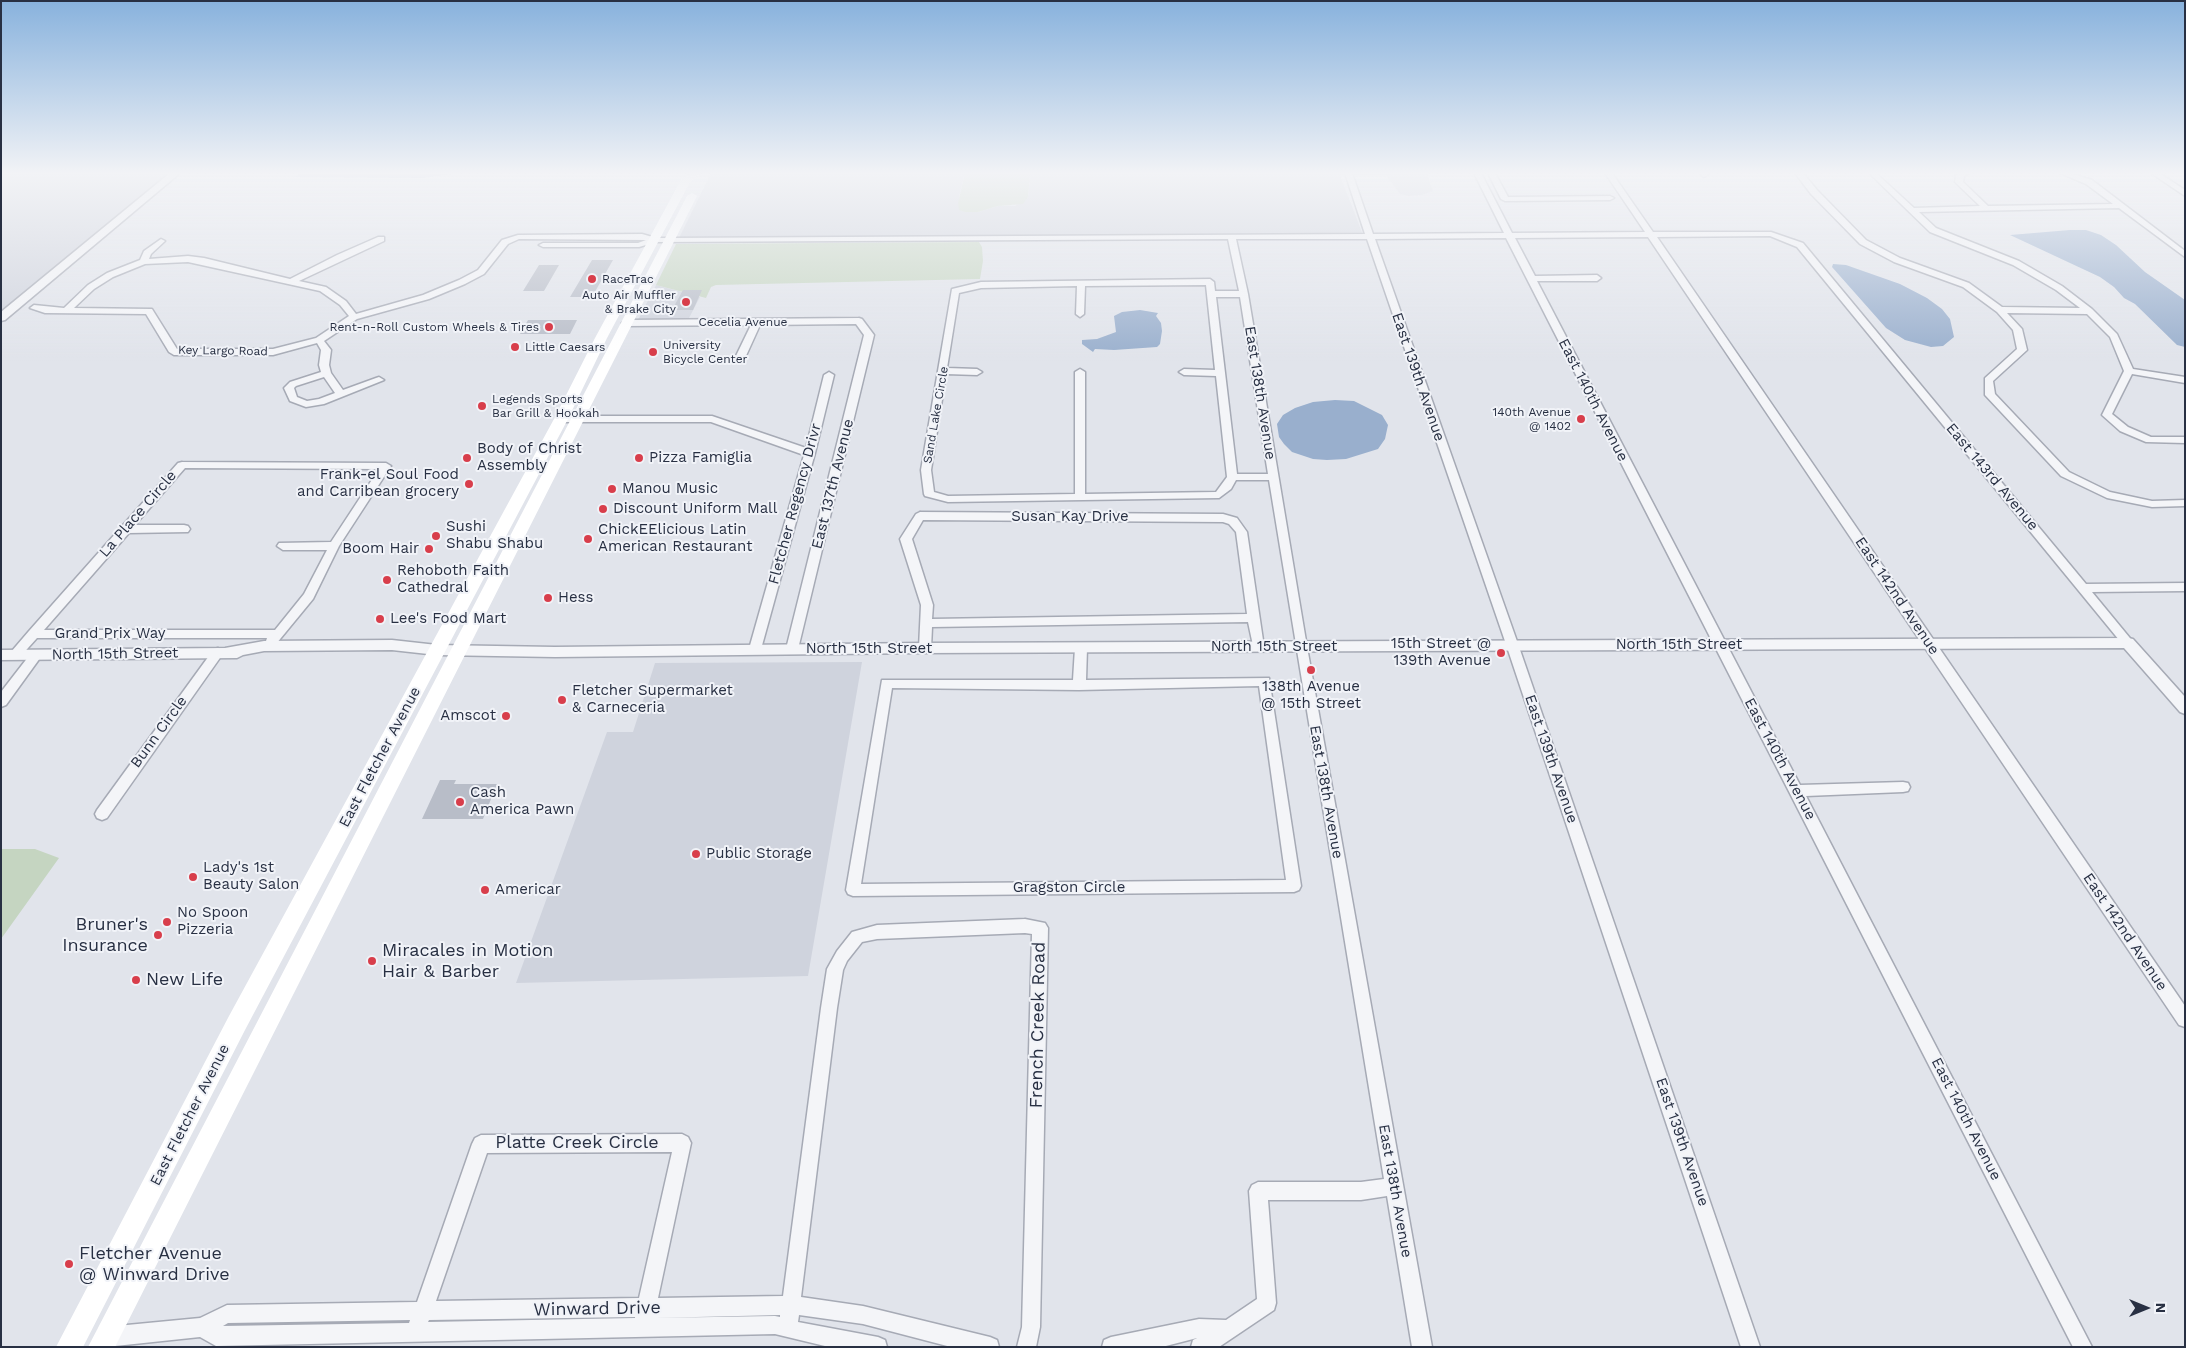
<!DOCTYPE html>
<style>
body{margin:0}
#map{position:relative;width:2186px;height:1348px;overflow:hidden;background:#e1e4eb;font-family:"Work Sans",sans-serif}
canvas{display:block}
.frame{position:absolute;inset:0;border:2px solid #283043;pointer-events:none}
.north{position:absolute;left:2121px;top:1283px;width:50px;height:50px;-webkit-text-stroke:4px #f1f3f8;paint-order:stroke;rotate:90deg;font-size:14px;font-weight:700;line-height:20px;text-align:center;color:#283043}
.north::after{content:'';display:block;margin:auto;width:18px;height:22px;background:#283043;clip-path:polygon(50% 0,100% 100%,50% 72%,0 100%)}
</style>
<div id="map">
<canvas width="2186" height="1348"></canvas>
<div class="frame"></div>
<div class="north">N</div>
</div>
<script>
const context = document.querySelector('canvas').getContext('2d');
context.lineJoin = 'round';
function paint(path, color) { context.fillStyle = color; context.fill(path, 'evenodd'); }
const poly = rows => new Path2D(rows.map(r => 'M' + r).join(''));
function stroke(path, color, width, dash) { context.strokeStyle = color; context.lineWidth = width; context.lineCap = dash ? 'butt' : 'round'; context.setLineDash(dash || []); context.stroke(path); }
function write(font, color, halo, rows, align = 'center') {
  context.font = font + ' "Work Sans",sans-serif'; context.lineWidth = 4; context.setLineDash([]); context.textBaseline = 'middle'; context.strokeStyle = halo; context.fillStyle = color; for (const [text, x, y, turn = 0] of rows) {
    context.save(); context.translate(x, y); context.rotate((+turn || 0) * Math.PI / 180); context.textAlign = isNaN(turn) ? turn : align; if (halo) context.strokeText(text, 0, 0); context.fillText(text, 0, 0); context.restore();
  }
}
const built = poly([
 [1,173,170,173,1,311],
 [711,173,965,173,959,197,959,209,966,212,978,212,998,206,1015,206,1028,197,1030,173,1343,173,1343,175,1340,175,1363,235,679,238],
 [1353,173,1427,173,1433,191,1422,195,1408,196,1400,194,1386,175,1353,175],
 [656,285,700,297,688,320,638,320],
 [862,662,808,976,516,983,607,732,633,732,655,663]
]);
const green = poly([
 [965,173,1030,173,1028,197,1023,204,998,206,978,212,965,212,959,210,958,203],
 [979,242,982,247,983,261,980,279,716,285,711,287,706,298,656,285,676,244],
 [1,849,35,849,59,858,1,939]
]);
const water = poly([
 [302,173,459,173,423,178,294,177],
 [2070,230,2086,230,2101,235,2116,245,2145,272,2185,300,2185,347,2177,345,2135,304,2124,298,2114,287,2100,277,2010,235],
 [1833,264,1846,265,1900,284,1927,298,1942,309,1950,319,1954,337,1943,346,1931,347,1905,340,1886,328,1832,267],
 [1140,310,1158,313,1156,316,1161,323,1162,331,1160,344,1157,347,1114,350,1095,349,1093,352,1082,344,1082,340,1097,339,1116,332,1114,316,1122,312],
 [1335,400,1354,401,1382,415,1388,425,1385,439,1378,449,1346,459,1327,460,1313,459,1292,452,1284,444,1279,437,1277,424,1283,415,1295,408,1313,402]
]);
const building = poly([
 [592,260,613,260,592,297,570,297],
 [539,265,559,265,544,291,523,291],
 [683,290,702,290,693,310,672,310],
 [528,320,577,320,570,334,520,334],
 [440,780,456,780,454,784,497,784,483,819,422,819]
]);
const minor = poly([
 [1345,173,1352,173,1373,234,1504,233,1474,173,1481,173,1512,233,1645,232,1605,173,1612,173,1653,232,1771,232,1803,243,2086,584,2185,583,2185,591,2092,592,2134,643,2132,646,2124,646,1797,247,1770,236,1657,237,2185,1006,2185,1027,2179,1025,1648,237,1515,238,1535,276,1597,275,1601,278,1597,281,1537,281,1800,785,1903,782,1908,783,1910,787,1908,791,1903,792,1806,796,2092,1347,2073,1347,1506,238,1375,239,1519,647,1760,1347,1741,1347,1507,647,1367,239,1236,239,1248,294,1307,647,1432,1347,1412,1347,1387,1196,1361,1200,1268,1200,1276,1303,1274,1310,1219,1347,1191,1347,1193,1340,1197,1338,1162,1347,1102,1347,1104,1340,1111,1337,1199,1319,1226,1320,1257,1299,1249,1191,1252,1185,1258,1182,1361,1182,1384,1179,1269,480,1236,480,1231,489,1219,498,948,502,925,496,924,494,921,470,952,289,981,282,1210,279,1214,282,1215,291,1239,291,1228,239,656,242,639,247,543,247,539,245,543,243,638,243,646,240,519,239,508,244,484,274,465,284,429,299,357,319,324,341,331,350,329,365,331,373,343,390,376,378,379,377,384,380,324,404,306,407,290,401,284,388,290,382,321,372,319,365,321,350,317,343,273,355,174,355,169,352,146,314,45,313,30,308,34,305,64,308,88,285,107,273,140,260,144,251,161,239,165,241,151,254,149,259,188,256,204,258,290,279,337,255,378,237,384,237,384,241,299,281,326,287,346,301,356,314,423,295,459,280,478,270,502,240,518,235,642,234,656,238,669,238,1365,234,1345,173],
 [188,262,320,291,340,305,349,316,316,338,273,349,177,349,152,309,74,308,94,289,113,277,145,264,188,262],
 [1206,285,1215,370,1184,369,1179,372,1184,375,1216,376,1227,477,1216,492,1085,494,1085,372,1080,369,1075,372,1075,494,948,496,934,492,931,470,946,374,977,375,982,372,977,369,947,368,959,293,981,288,1077,286,1076,314,1080,317,1084,314,1085,286,1206,285],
 [1216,297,1240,297,1268,474,1237,474,1216,297],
 [324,377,335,393,319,399,307,401,297,397,294,388,296,386,324,377],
 [1488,173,1495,173,1508,197,1610,196,1614,198,1610,200,1505,201,1501,199,1488,173],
 [1699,173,1706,173,1708,175,1704,177,1699,173],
 [1795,173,1803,173,1817,190,1866,240,1900,258,1969,283,2002,307,2080,308,2056,290,2013,265,1930,232,1869,173,1876,173,1914,208,1980,206,1955,182,1956,175,1960,173,1969,173,1964,176,1963,182,1988,206,2113,204,2086,184,2060,173,2070,173,2092,180,2185,251,2185,257,2119,208,1919,212,1936,228,2019,261,2062,286,2092,309,2117,334,2133,369,2185,377,2185,383,2132,374,2112,414,2128,427,2151,437,2185,437,2185,443,2146,442,2120,431,2102,415,2124,371,2110,337,2087,314,2007,313,2022,329,2027,350,1993,381,1995,394,2069,472,2110,492,2152,501,2185,500,2185,506,2152,507,2107,498,2061,476,1985,395,1985,378,2017,349,2013,330,1997,312,1963,287,1894,262,1860,244,1811,194,1795,173],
 [2151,173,2159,173,2185,190,2185,196,2151,173],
 [859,318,862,319,874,335,798,649,792,653,786,649,864,335,856,324,760,325,745,358,740,361,735,358,751,325,627,326,622,323,627,320,859,318],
 [829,372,834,375,815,453,761,649,755,653,749,649,804,455,711,422,561,422,556,419,561,416,712,416,806,448,824,375,829,372],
 [182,462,386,463,391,466,339,546,313,599,276,644,268,644,266,641,267,638,37,638,19,658,11,658,9,655,11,652,29,631,178,463,182,462],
 [185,468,379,469,331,542,279,543,277,546,283,550,327,550,304,594,275,630,44,630,129,533,188,532,190,529,188,526,184,525,135,525,185,468],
 [920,512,1223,514,1237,518,1247,532,1264,647,1258,651,1254,650,1248,622,932,627,931,648,925,652,921,651,919,648,921,605,900,539,916,514,920,512],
 [923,520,1223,522,1229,524,1236,532,1247,614,932,619,933,605,912,539,923,520],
 [1081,644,1087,648,1086,680,1269,678,1301,886,1299,890,1294,892,853,896,848,894,846,890,882,680,1073,680,1075,648,1081,644],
 [1259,686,1286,880,861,884,892,688,1079,690,1259,686],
 [218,648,224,652,222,655,107,818,102,820,97,818,95,814,97,810,214,649,218,648],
 [36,651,40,652,42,655,40,658,6,705,1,707,1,692,32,652,36,651],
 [1025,919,1045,923,1048,928,1040,1327,1036,1347,1017,1347,1022,1327,1032,934,1025,933,877,939,862,942,847,961,843,970,837,1008,801,1297,863,1306,990,1337,997,1340,999,1347,951,1347,863,1324,799,1315,798,1322,878,1337,885,1340,887,1347,829,1347,775,1334,216,1346,200,1337,106,1347,99,1344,96,1337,99,1330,106,1327,200,1318,227,1305,417,1302,472,1144,475,1138,481,1135,682,1134,688,1137,691,1143,658,1298,783,1296,821,1008,827,969,837,951,852,932,877,925,1025,919],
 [672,1152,639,1298,436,1301,487,1153,672,1152],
 [780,1315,780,1317,775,1316,654,1318,780,1315],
 [635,1317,635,1318,428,1322,429,1320,635,1317],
 [410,1320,409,1323,223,1326,228,1323,410,1320]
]);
const tertiary = poly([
 [170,173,180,173,5,320,1,321,1,312,170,173],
 [2128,638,2133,639,2185,697,2185,714,2180,712,2124,648,925,653,555,657,437,655,392,650,264,651,243,655,237,658,1,660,1,650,225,648,264,641,392,640,437,645,555,647,925,643,2128,638]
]);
const secondary = poly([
 [690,173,701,173,690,182,607,338,568,419,245,1030,83,1347,56,1347,229,1016,554,419,595,338,681,180,690,173],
 [692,193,697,196,115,1347,88,1347,687,196,692,193]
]);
const markers = [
 [592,279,5,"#d83e4b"],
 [686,302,5,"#d83e4b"],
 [549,327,5,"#d83e4b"],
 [515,347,5,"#d83e4b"],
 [653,352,5,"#d83e4b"],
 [482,406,5,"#d83e4b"],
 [1581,419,5,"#d83e4b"],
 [467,458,5,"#d83e4b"],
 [639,458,5,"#d83e4b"],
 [469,484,5,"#d83e4b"],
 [612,489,5,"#d83e4b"],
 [603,509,5,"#d83e4b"],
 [436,536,5,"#d83e4b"],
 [588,539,5,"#d83e4b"],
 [429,549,5,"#d83e4b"],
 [387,580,5,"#d83e4b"],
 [548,598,5,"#d83e4b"],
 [380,619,5,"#d83e4b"],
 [1501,653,5,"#d83e4b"],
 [1311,670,5,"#d83e4b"],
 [562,700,5,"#d83e4b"],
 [506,716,5,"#d83e4b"],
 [460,802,5,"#d83e4b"],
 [696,854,5,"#d83e4b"],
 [193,877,5,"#d83e4b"],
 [485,890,5,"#d83e4b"],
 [167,922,5,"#d83e4b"],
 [158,935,5,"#d83e4b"],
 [372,961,5,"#d83e4b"],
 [136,980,5,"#d83e4b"],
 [69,1264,5,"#d83e4b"]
];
const farPoinames = [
 ["RaceTrac",602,279],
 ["Auto Air Muffler",676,295,"right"],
 ["& Brake City",676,309,"right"],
 ["Rent-n-Roll Custom Wheels & Tires",539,327,"right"],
 ["University",663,345],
 ["Bicycle Center",663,359],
 ["Little Caesars",525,347],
 ["Legends Sports",492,399],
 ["Bar Grill & Hookah",492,413],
 ["140th Avenue",1571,412,"right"],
 ["@ 1402",1571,426,"right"]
];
const farStreetnames = [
 ["Cecelia Avenue",743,322],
 ["Key Largo Road",223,351,1],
 ["Sand Lake Circle",936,415,-80]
];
const streetNames = [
 ["East 139th Avenue",1418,377,71],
 ["East 138th Avenue",1260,393,81],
 ["East 140th Avenue",1593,400,63],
 ["East 143rd Avenue",1992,477,50],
 ["East 137th Avenue",833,484,-76],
 ["Fletcher Regency Drivr",795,504,-75],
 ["La Place Circle",138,514,-49],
 ["Susan Kay Drive",1070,517],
 ["East 142nd Avenue",1897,596,56],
 ["Grand Prix Way",110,634],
 ["North 15th Street",1679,645],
 ["North 15th Street",1274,647],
 ["North 15th Street",869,649],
 ["North 15th Street",115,654,-1],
 ["Bunn Circle",159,732,-54],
 ["East Fletcher Avenue",380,757,-62],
 ["East 139th Avenue",1551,759,71],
 ["East 140th Avenue",1780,759,62],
 ["East 138th Avenue",1326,792,80],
 ["Gragston Circle",1069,888],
 ["East 142nd Avenue",2125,932,56],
 ["East Fletcher Avenue",190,1115,-63],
 ["East 140th Avenue",1966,1119,63],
 ["East 139th Avenue",1682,1142,71],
 ["East 138th Avenue",1395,1191,80]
];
const poiNames = [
 ["Body of Christ",477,449],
 ["Assembly",477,466],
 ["Pizza Famiglia",649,458],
 ["Frank-el Soul Food",459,475,"right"],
 ["and Carribean grocery",459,492,"right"],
 ["Manou Music",622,489],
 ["Discount Uniform Mall",613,509],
 ["Sushi",446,527],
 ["Shabu Shabu",446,544],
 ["ChickEElicious Latin",598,530],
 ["American Restaurant",598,547],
 ["Boom Hair",419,549,"right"],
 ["Rehoboth Faith",397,571],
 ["Cathedral",397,588],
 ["Hess",558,598],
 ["Lee's Food Mart",390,619],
 ["15th Street @",1491,644,"right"],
 ["139th Avenue",1491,661,"right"],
 ["138th Avenue",1311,687,"center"],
 ["@ 15th Street",1311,704,"center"],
 ["Fletcher Supermarket",572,691],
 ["& Carneceria",572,708],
 ["Amscot",496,716,"right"],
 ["Cash",470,793],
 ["America Pawn",470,810],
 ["Public Storage",706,854],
 ["Lady's 1st",203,868],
 ["Beauty Salon",203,885],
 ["Americar",495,890],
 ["No Spoon",177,913],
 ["Pizzeria",177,930]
];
const nearPoinames = [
 ["Bruner's",148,925,"right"],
 ["Insurance",148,946,"right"],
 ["Miracales in Motion",382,951],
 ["Hair & Barber",382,972],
 ["New Life",146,980],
 ["Fletcher Avenue",79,1254],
 ["@ Winward Drive",79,1275]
];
const nearStreetnames = [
 ["French Creek Road",1038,1025,-89],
 ["Platte Creek Circle",577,1143],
 ["Winward Drive",597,1309,-1]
];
paint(built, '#cfd3dd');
paint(green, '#c5d5c1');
paint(water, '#99afcd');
paint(building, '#b8bdc8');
stroke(minor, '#a6aab5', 3);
stroke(tertiary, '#a6aab5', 3);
paint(minor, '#f4f5f8');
paint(tertiary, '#f4f5f8');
paint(secondary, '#fff');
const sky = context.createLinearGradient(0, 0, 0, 361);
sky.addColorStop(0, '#88b2dd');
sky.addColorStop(0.48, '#f2f3f6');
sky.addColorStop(1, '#f2f3f600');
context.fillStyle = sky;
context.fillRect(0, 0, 2186, 361);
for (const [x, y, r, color] of markers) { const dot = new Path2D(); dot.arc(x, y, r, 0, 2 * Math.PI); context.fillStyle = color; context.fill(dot); stroke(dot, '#f1f3f8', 2); }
write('12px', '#283043', '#f1f3f8', farPoinames, 'left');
write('12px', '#283043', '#f1f3f8', farStreetnames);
write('15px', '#283043', '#f1f3f8', streetNames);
write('15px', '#283043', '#f1f3f8', poiNames, 'left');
write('18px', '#283043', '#f1f3f8', nearPoinames, 'left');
write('18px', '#283043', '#f1f3f8', nearStreetnames);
</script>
